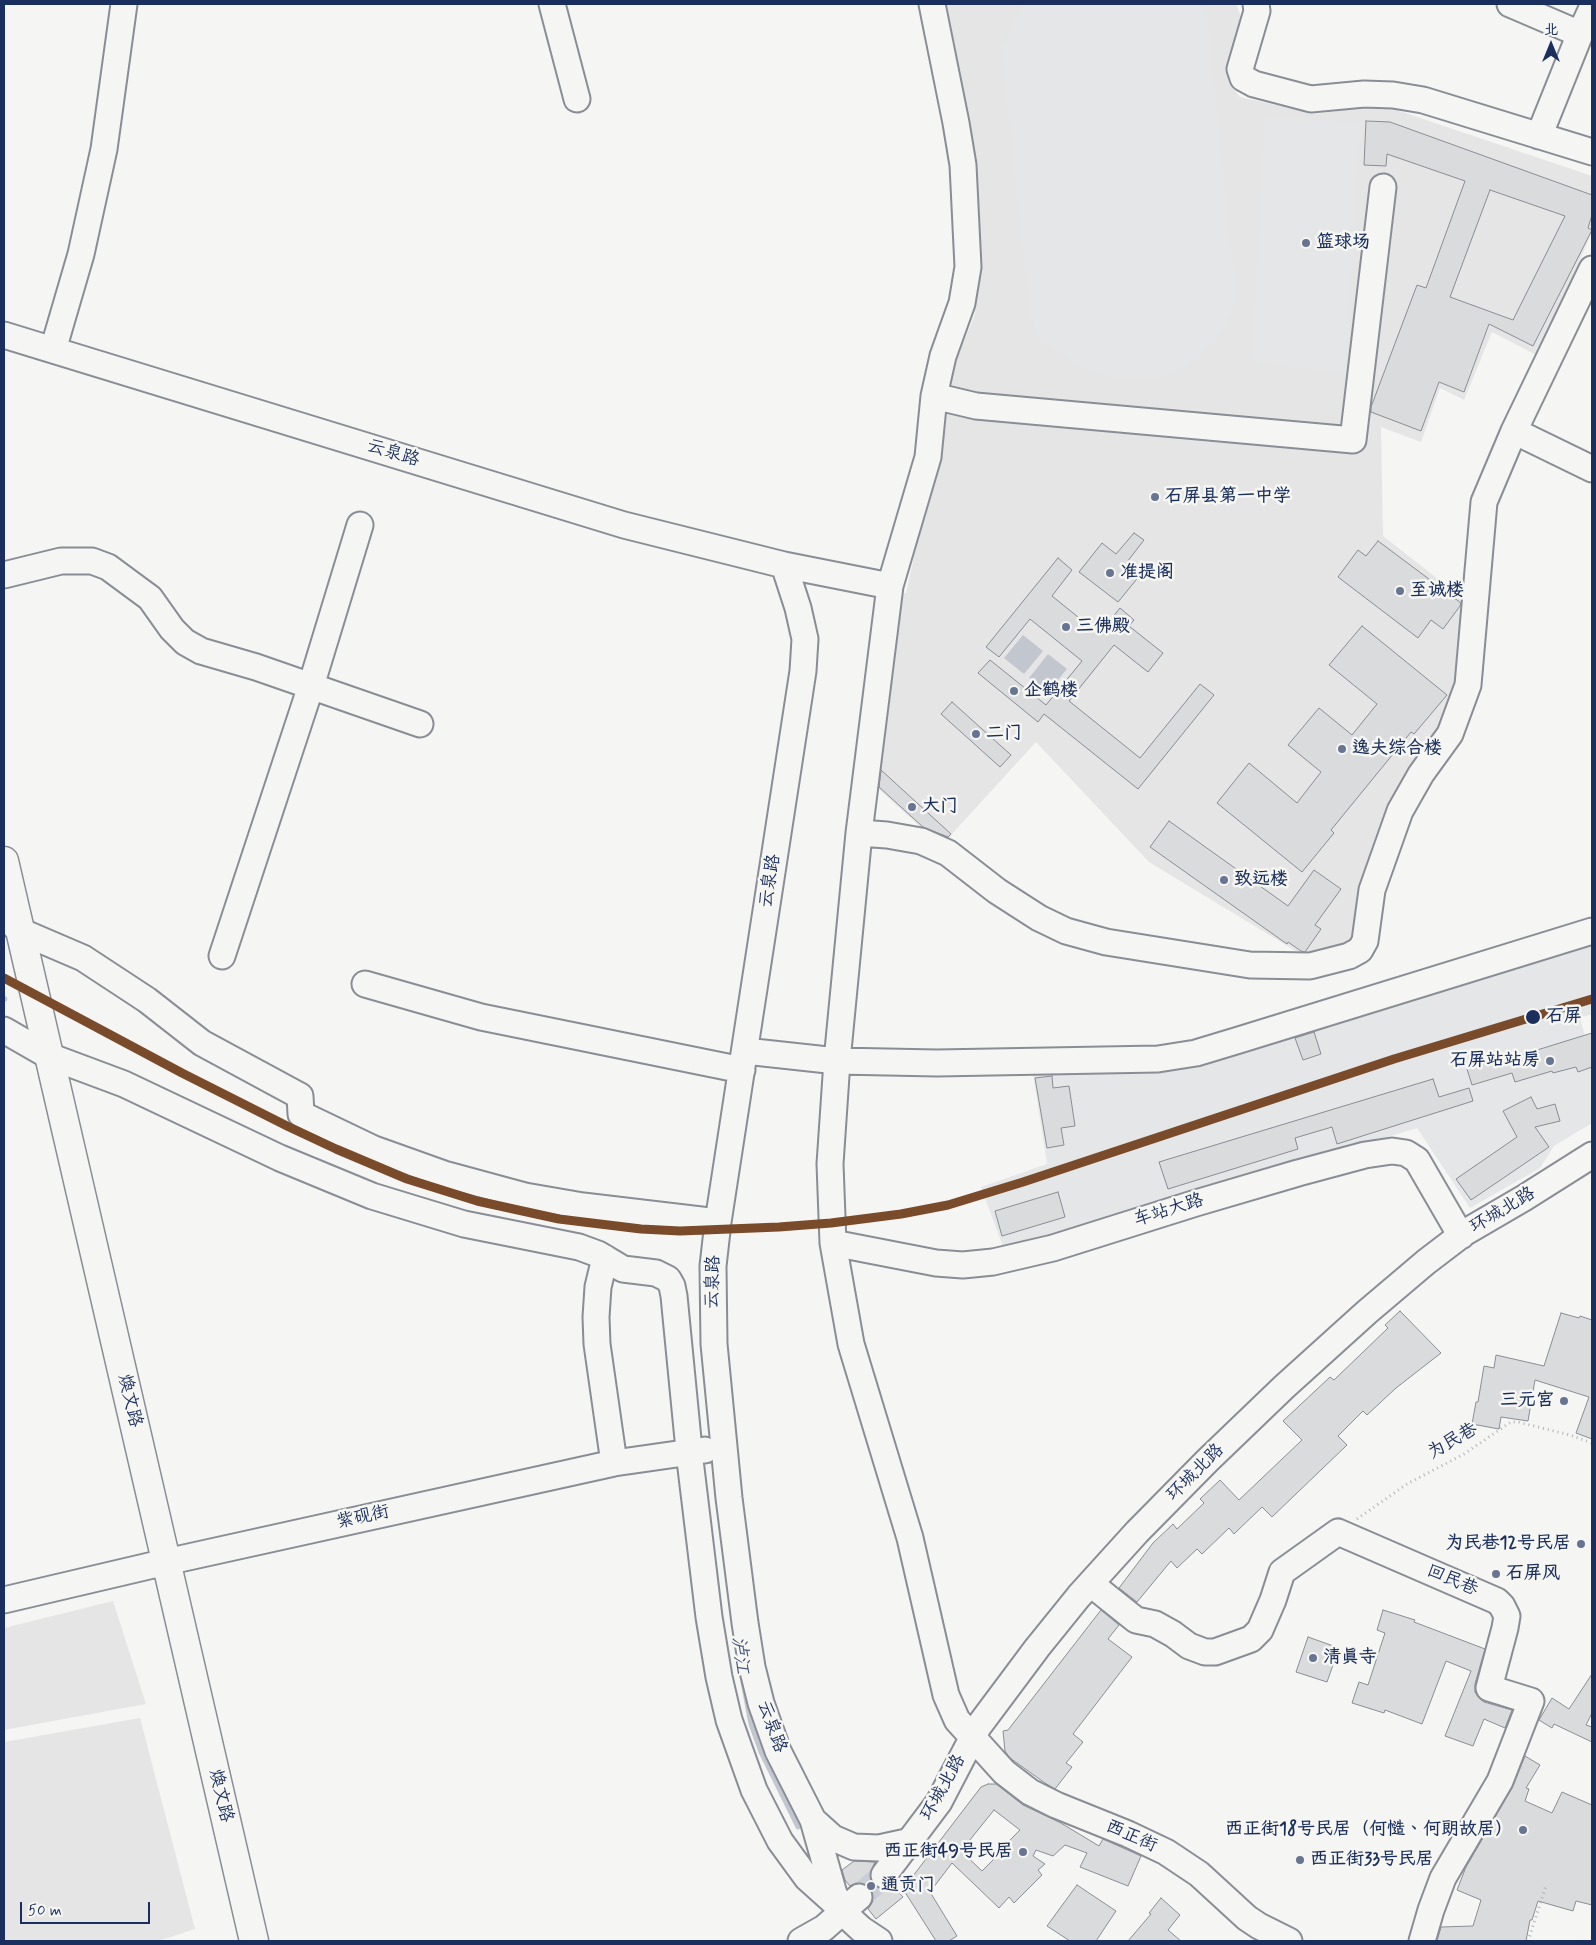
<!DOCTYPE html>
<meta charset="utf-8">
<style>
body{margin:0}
#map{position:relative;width:1596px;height:1945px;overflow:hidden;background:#f5f5f3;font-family:Mynerve,"LXGW WenKai TC",sans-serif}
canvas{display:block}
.frame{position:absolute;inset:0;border:5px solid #1b2f5e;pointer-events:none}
.north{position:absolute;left:1526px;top:20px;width:50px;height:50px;-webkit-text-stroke:4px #f6f6f2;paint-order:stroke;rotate:0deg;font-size:14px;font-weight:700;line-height:20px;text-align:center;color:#1b2f5e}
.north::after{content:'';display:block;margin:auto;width:18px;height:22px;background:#1b2f5e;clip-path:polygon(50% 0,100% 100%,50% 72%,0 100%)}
.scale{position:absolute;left:20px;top:1902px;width:130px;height:22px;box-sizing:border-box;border:2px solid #1b2f5e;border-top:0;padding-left:6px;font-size:15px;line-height:18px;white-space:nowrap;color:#1b2f5e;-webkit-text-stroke:4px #f6f6f2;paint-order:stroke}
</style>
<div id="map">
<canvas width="1596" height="1945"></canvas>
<div class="frame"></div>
<div class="north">北</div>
<div class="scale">50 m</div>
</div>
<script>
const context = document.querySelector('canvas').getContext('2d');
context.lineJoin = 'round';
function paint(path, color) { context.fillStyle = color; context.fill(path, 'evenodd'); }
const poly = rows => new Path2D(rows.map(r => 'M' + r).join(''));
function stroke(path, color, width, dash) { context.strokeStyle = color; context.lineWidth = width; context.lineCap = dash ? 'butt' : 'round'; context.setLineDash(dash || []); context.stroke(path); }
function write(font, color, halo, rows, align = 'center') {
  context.font = font + ' Mynerve,"LXGW WenKai TC",sans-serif'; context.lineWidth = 5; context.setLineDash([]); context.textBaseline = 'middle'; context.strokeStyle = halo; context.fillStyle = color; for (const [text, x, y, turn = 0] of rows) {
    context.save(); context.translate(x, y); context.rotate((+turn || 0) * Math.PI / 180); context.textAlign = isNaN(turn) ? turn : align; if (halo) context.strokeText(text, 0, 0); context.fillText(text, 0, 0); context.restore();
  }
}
const built = poly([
 [936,4,1235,4,1237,6,1244,26,1229,83,1240,97,1315,114,1382,105,1592,176,1592,232,1538,356,1492,332,1464,400,1440,388,1421,442,1381,427,1383,536,1470,604,1460,684,1354,941,1304,956,1149,862,1036,742,941,846,869,780,894,595,906,593,936,458,935,438,956,361,975,314,968,128],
 [113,1601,146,1704,4,1730,4,1628],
 [140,1718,195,1929,158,1941,4,1941,4,1742]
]);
const green = poly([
 [1023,4,1202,4,1207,18,1237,304,1225,327,1207,347,1181,371,1150,380,1112,377,1082,368,1060,354,1042,339,1030,315,1001,47],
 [1265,116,1360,123,1345,372,1252,363],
 [1592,941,1592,1014,1580,1018,1592,1060,1592,1123,1554,1146,1540,1168,1470,1208,1417,1128,1005,1252,981,1187,1047,1164,1030,1054,1204,1058]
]);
const water = poly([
 [1023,635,1043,651,1024,674,1004,658],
 [1048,654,1067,669,1047,693,1029,678]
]);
const stream = poly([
 [4,998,5,999],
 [741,1671,751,1724,761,1752,798,1827]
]);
const building = poly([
 [1366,121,1390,122,1592,195,1592,215,1588,228,1592,230,1533,346,1489,324,1464,392,1439,382,1421,431,1371,412,1371,407,1417,285,1426,288,1465,181,1387,154,1386,166,1364,165,1366,121],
 [1490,190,1565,216,1513,320,1450,297,1490,190],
 [1134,533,1144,540,1127,562,1141,574,1118,602,1079,572,1102,543,1116,554,1134,533],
 [1378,541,1461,603,1460,606,1443,629,1431,620,1418,638,1338,577,1358,550,1366,556,1378,541],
 [1058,558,1072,570,1052,596,1099,634,1120,608,1134,620,1129,626,1163,653,1148,672,1114,645,1069,701,1140,758,1200,684,1214,695,1138,789,1044,714,1038,722,978,673,990,660,1046,705,1082,661,1030,619,999,657,986,647,1058,558],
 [1362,626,1447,695,1414,734,1411,732,1331,830,1334,833,1302,872,1217,803,1249,763,1297,803,1321,772,1288,745,1319,708,1352,735,1377,704,1329,665,1362,626],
 [952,702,1011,755,1000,767,941,714,952,702],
 [881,770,951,834,948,837,923,827,879,787,881,770],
 [1169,821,1288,906,1314,870,1341,889,1315,925,1321,929,1305,952,1301,951,1288,942,1287,944,1150,847,1169,821],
 [1314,1032,1321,1054,1303,1060,1295,1038,1314,1032],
 [1592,1033,1592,1067,1578,1072,1576,1067,1553,1073,1552,1071,1515,1082,1512,1073,1472,1085,1467,1069,1504,1057,1505,1060,1592,1033],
 [1052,1076,1053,1088,1069,1086,1075,1126,1061,1128,1064,1145,1047,1148,1035,1078,1052,1076],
 [1433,1079,1439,1097,1469,1088,1473,1101,1337,1144,1332,1127,1295,1138,1298,1149,1168,1189,1159,1162,1433,1079],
 [1531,1097,1537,1109,1555,1104,1560,1121,1535,1127,1549,1147,1471,1200,1456,1179,1517,1137,1503,1111,1531,1097],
 [1058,1192,1065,1217,1002,1236,995,1211,1058,1192],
 [1400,1311,1441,1353,1396,1388,1367,1415,1363,1411,1338,1436,1347,1445,1272,1517,1262,1507,1234,1534,1229,1528,1202,1554,1197,1549,1177,1568,1171,1561,1137,1602,1119,1588,1153,1543,1173,1524,1177,1529,1204,1503,1200,1499,1220,1480,1239,1500,1302,1440,1283,1421,1330,1377,1334,1380,1388,1328,1385,1325,1400,1311],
 [1561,1313,1579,1318,1580,1316,1592,1320,1592,1439,1576,1433,1589,1397,1535,1380,1528,1421,1501,1417,1499,1429,1472,1424,1476,1402,1478,1402,1484,1366,1494,1368,1496,1355,1544,1366,1561,1313],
 [1101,1610,1119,1625,1108,1639,1132,1657,1073,1734,1083,1742,1066,1763,1072,1767,1055,1789,1045,1783,1010,1758,1005,1751,1003,1731,1008,1730,1101,1610],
 [1383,1610,1415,1620,1414,1622,1485,1649,1475,1684,1475,1692,1479,1698,1484,1702,1512,1710,1505,1728,1484,1719,1473,1746,1445,1736,1471,1671,1446,1661,1422,1724,1385,1710,1384,1713,1352,1703,1359,1682,1368,1685,1385,1633,1377,1630,1383,1610],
 [1308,1637,1339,1648,1327,1682,1296,1672,1308,1637],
 [1592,1674,1592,1713,1586,1725,1592,1727,1592,1742,1554,1724,1552,1728,1539,1720,1552,1698,1569,1709,1592,1674],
 [1525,1756,1540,1765,1526,1788,1529,1789,1525,1801,1552,1813,1562,1792,1592,1805,1592,1905,1576,1901,1573,1911,1538,1901,1532,1920,1530,1920,1526,1941,1437,1941,1441,1927,1473,1926,1481,1900,1457,1890,1466,1867,1512,1788,1525,1756],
 [988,1784,996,1784,1023,1805,1061,1823,1099,1846,1103,1839,1141,1856,1128,1886,1080,1867,1087,1853,1065,1845,1053,1856,1036,1850,1033,1856,1045,1864,1038,1870,1042,1875,1014,1903,1009,1897,999,1908,952,1863,930,1892,957,1936,949,1941,936,1941,903,1889,981,1787,988,1784],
 [994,1810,1020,1830,1007,1843,1008,1845,982,1871,961,1851,994,1810],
 [854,1861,875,1862,870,1874,871,1881,875,1886,883,1889,893,1886,903,1897,876,1919,868,1909,873,1901,873,1895,870,1888,863,1883,856,1883,850,1886,845,1880,842,1870,854,1861],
 [1077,1885,1116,1911,1096,1941,1070,1941,1047,1926,1077,1885],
 [1161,1898,1180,1915,1168,1930,1181,1941,1128,1941,1151,1914,1149,1913,1161,1898]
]);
const minorTunnel = poly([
 [859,1897,884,1875]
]);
const path = poly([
 [1357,1519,1407,1484,1464,1454,1511,1422,1518,1422,1570,1435,1592,1443],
 [1528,1941,1546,1886]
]);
const minor = poly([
 [552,4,577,99],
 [932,4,956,123,963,165,968,267,962,303,943,356,934,396,928,457,890,586,859,833,837,1061,830,1164,833,1243,851,1344,910,1538,946,1695,957,1720,1004,1772,1030,1792,1056,1805,1128,1834,1166,1852,1199,1874,1247,1918,1259,1926,1289,1941],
 [1256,4,1257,11,1240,69,1243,78,1254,84,1311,99,1364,94,1393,95,1423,100,1592,152],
 [1510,4,1580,34,1592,8],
 [1539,136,1580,34],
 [4,335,624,525,784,565,890,586],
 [53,350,81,254,104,149,124,4],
 [934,396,976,406,1353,440,1383,187],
 [1514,431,1592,469],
 [784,565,798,608,805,639,803,671,718,1222,713,1266,714,1344,729,1498,745,1623,752,1667,761,1703,778,1751,813,1820,834,1894,848,1917,861,1929,879,1941],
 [4,575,61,561,92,561,108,567,150,598,172,629,185,642,201,651,256,667,420,724],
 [859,833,887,835,921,841,948,853,997,891,1039,918,1066,931,1106,942,1250,965,1310,966,1349,956,1360,950,1365,941,1372,890,1400,811,1421,774,1450,734,1468,685,1484,502,1514,431,1592,269],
 [8,920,20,931,83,958,147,1000,202,1043,300,1096,301,1114,374,1149,444,1174,525,1196,583,1206,718,1222],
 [222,956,311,686,360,525],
 [365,984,481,1017,742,1070],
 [4,1030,49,1056,124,1084,280,1158,372,1196,464,1224,579,1247,598,1254,623,1269,656,1273,668,1279,672,1286,674,1296,690,1460,709,1617,719,1677,729,1720,754,1790,780,1841,807,1878,836,1904],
 [745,1051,837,1061,937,1063,1158,1059,1196,1053,1239,1040,1592,931],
 [833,1243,936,1263,963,1265,993,1262,1053,1248,1196,1203,1298,1173,1365,1155,1392,1151,1406,1153,1417,1160,1461,1236],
 [605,1258,598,1287,596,1317,597,1344,614,1463],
 [1091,1584,1136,1620,1155,1624,1173,1634,1189,1646,1205,1652,1215,1652,1251,1639,1260,1630,1273,1600,1282,1572,1338,1532,1497,1601,1502,1606,1507,1616,1505,1628,1489,1688,1531,1701,1500,1781,1443,1878,1431,1910,1422,1941],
 [4,1600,166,1562,614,1463,705,1450],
 [813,1820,833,1838,854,1847,879,1848,911,1841],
 [884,1875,939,1802,978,1727,1037,1648,1079,1596,1137,1532,1208,1460,1284,1387,1367,1312,1426,1262,1464,1233,1524,1198,1592,1155],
 [801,1941,824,1928,859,1897]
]);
const major = poly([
 [4,861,254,1941]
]);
const rail1 = poly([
 [4,978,182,1073,289,1127,336,1149,407,1179,477,1201,559,1219,641,1229,680,1231,779,1227,831,1223,901,1214,948,1205,1023,1182,1394,1059,1592,999]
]);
const markers = [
 [1306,243,5,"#677492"],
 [1155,497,5,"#677492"],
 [1110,573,5,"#677492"],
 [1400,591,5,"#677492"],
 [1066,627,5,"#677492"],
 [1014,691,5,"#677492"],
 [976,734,5,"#677492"],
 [1342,749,5,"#677492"],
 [912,807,5,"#677492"],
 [1224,880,5,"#677492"],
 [1533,1017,8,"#1b2f5e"],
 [1550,1061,5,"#677492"],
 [1564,1401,5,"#677492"],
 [1581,1544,5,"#677492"],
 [1496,1574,5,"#677492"],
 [1313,1658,5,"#677492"],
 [1523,1830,5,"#677492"],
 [1023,1852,5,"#677492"],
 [1300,1860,5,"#677492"],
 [871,1886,5,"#677492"]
];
const poiNames = [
 ["篮球场",1316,243],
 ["石屏县第一中学",1165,497],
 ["准提阁",1120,573],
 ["至诚楼",1410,591],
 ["三佛殿",1076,627],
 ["企鹤楼",1024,691],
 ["二门",986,734],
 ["逸夫综合楼",1352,749],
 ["大门",922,807],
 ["致远楼",1234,880],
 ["石屏站站房",1540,1061,"right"],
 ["三元宫",1554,1401,"right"],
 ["为民巷12号民居",1571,1544,"right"],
 ["石屏风",1506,1574],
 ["清真寺",1323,1658],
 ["西正街18号民居（何慥、何朗故居）",1513,1830,"right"],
 ["西正街49号民居",1013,1852,"right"],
 ["西正街33号民居",1310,1860],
 ["通贡门",881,1886]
];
const streetNames = [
 ["云泉路",393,454,17],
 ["云泉路",771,881,-81],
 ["车站大路",1169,1211,-17],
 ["环城北路",1503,1211,-31],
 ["云泉路",714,1282,-88],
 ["焕文路",129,1401,77],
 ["为民巷",1453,1442,-30],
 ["环城北路",1196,1473,-45],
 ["紫砚街",363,1518,-12],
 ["回民巷",1452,1581,23],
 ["云泉路",771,1727,70],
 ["环城北路",944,1788,-61],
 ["焕文路",220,1796,77],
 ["西正街",1131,1837,24]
];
const stopNames = [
 ["石屏",1546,1017]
];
const waterNames = [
 ["泸江",739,1655,83]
];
paint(built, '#e5e5e6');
paint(green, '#e4e6e7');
paint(water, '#c1c6cf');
stroke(stream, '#c1c6cf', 5);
paint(building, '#dadbdc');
stroke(building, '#898d95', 1);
stroke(minorTunnel, '#c9cdd5', 25, [25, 12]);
stroke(minor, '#898d95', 29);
stroke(major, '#898d95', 31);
stroke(path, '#b2b4b9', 3, [1, 4]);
stroke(minor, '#f5f5f3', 25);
stroke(major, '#f5f5f3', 28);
stroke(rail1, '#7a4b2a', 9);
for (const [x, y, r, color] of markers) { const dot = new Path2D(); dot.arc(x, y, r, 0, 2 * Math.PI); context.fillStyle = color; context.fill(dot); stroke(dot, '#f6f6f2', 2); }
write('bold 18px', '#1b2f5e', '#f6f6f2', poiNames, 'left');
write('18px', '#1b2f5e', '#f6f6f2', streetNames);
write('bold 18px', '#1b2f5e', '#f6f6f2', stopNames, 'left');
write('italic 19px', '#46567b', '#f6f6f2', waterNames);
</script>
